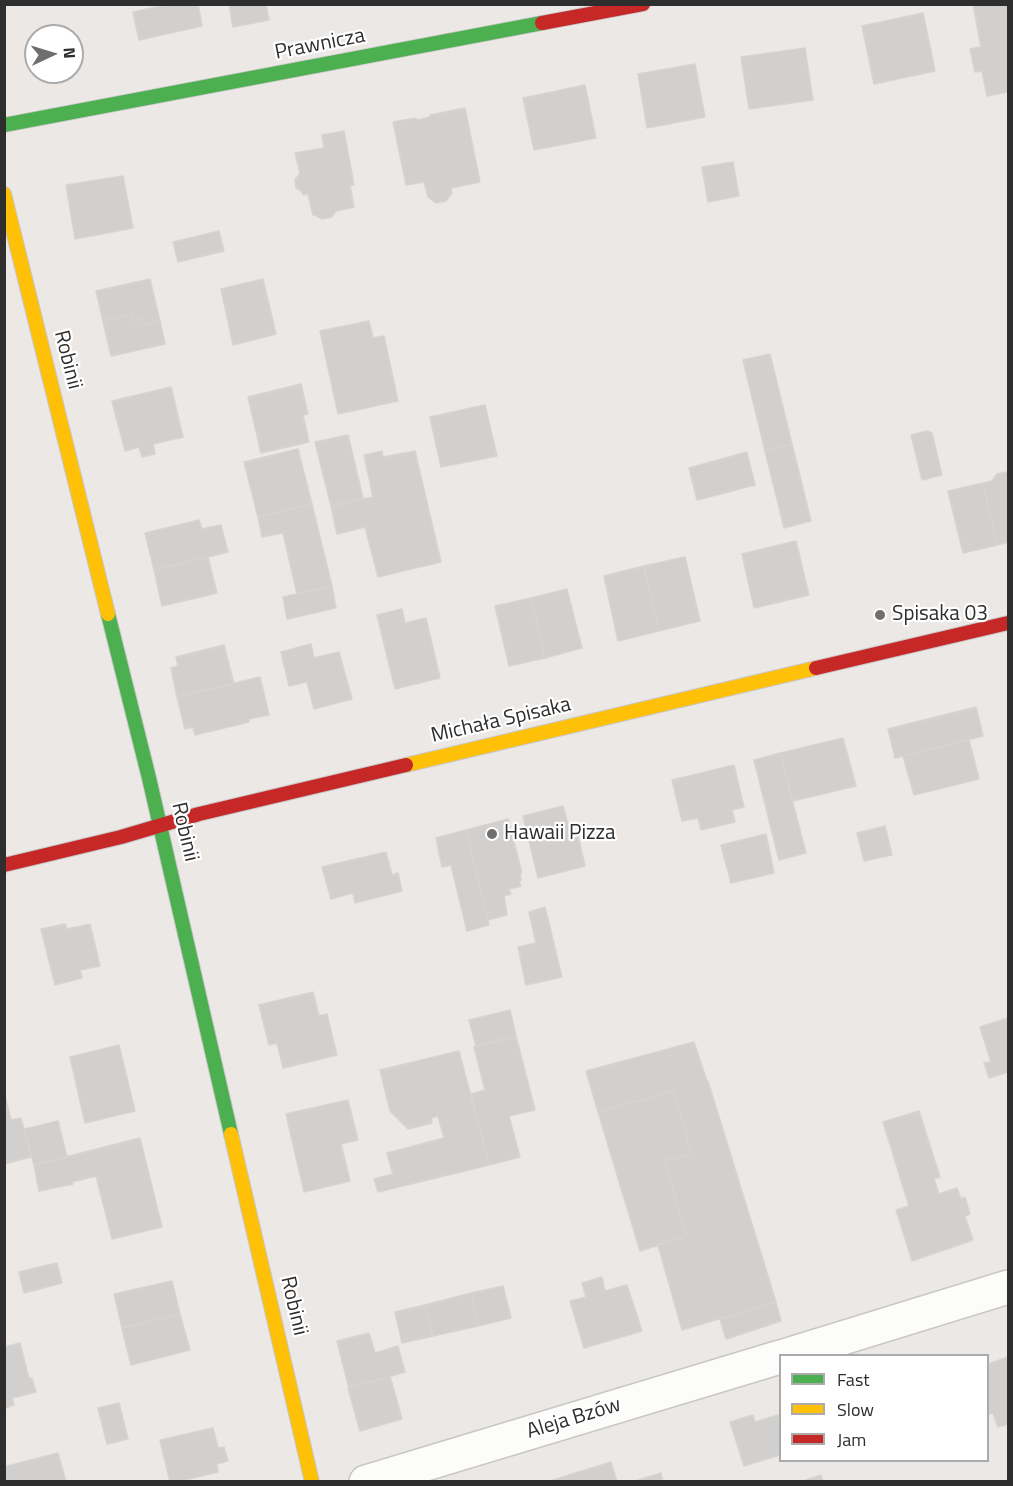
<!DOCTYPE html>
<meta charset="utf-8">
<style>
body{margin:0}
#map{position:relative;width:1013px;height:1486px;overflow:hidden;background:#ebe8e5;font-family:"Titillium Web",sans-serif}
canvas{display:block}
.frame{position:absolute;inset:0;border:6px solid #2e2e2e;pointer-events:none}
.legend{position:absolute;left:779px;top:1354px;width:210px;height:108px;box-sizing:border-box;background:#fff;border:2px solid #ababab;margin:0;padding:8px 10px;list-style:none;font-size:18px;color:#2e2e2e}
.legend li{display:flex;align-items:center;gap:12px;height:30px}
.legend b{width:30px;border:2px solid #ababab}
.north{position:absolute;left:24px;top:24px;width:60px;height:60px;box-sizing:border-box;background:#fff;border:2px solid #ababab;border-radius:50%;rotate:86deg;font-size:16px;font-weight:700;line-height:24px;text-align:center;color:#2e2e2e}
.north::after{content:'';display:block;margin:auto;width:21px;height:27px;background:#706f6e;clip-path:polygon(50% 0,100% 100%,50% 72%,0 100%)}
</style>
<div id="map">
<canvas width="1013" height="1486"></canvas>
<div class="frame"></div>
<ul class="legend">
<li><b style="height:8px;background:#4caf50"></b>Fast</li>
<li><b style="height:8px;background:#ffc107"></b>Slow</li>
<li><b style="height:8px;background:#c62828"></b>Jam</li>
</ul>
<div class="north">N</div>
</div>
<script>
const context = document.querySelector('canvas').getContext('2d');
context.lineJoin = 'round';
function paint(path, color) { context.fillStyle = color; context.fill(path, 'evenodd'); }
const poly = rows => new Path2D(rows.map(r => 'M' + r).join(''));
function stroke(path, color, width, dash) { context.strokeStyle = color; context.lineWidth = width; context.lineCap = dash ? 'butt' : 'round'; context.setLineDash(dash || []); context.stroke(path); }
function write(font, color, halo, rows, align = 'center') {
  context.font = font + ' "Titillium Web",sans-serif'; context.lineWidth = 4.5; context.setLineDash([]); context.textBaseline = 'middle'; context.strokeStyle = halo; context.fillStyle = color; for (const [text, x, y, turn = 0] of rows) {
    context.save(); context.translate(x, y); context.rotate((+turn || 0) * Math.PI / 180); context.textAlign = isNaN(turn) ? turn : align; if (halo) context.strokeText(text, 0, 0); context.fillText(text, 0, 0); context.restore();
  }
}
const building = poly([
 [171,4,198,4,202,26,139,40,133,12,171,4],
 [229,4,266,4,269,20,233,27,229,4],
 [973,4,1008,4,1008,92,987,96,982,71,975,72,970,49,981,47,973,4],
 [923,13,935,71,874,84,862,26,923,13],
 [805,48,813,100,749,109,741,57,805,48],
 [695,64,705,117,647,128,638,74,695,64],
 [585,85,596,138,534,150,523,98,585,85],
 [465,108,480,182,451,188,452,193,446,201,436,203,428,197,424,182,406,185,393,122,416,118,417,120,430,117,430,115,465,108],
 [344,131,354,185,350,185,354,207,336,211,332,217,322,219,315,215,313,215,308,194,303,195,302,192,296,188,295,180,300,173,295,153,324,148,322,135,344,131],
 [733,162,739,196,708,202,702,167,733,162],
 [123,176,133,228,75,239,66,185,123,176],
 [219,231,224,251,178,262,173,242,219,231],
 [150,279,160,321,142,325,141,319,133,321,132,314,103,321,96,291,150,279],
 [263,279,276,334,233,345,221,289,263,279],
 [132,314,133,321,141,319,142,325,160,321,165,344,111,356,103,321,132,314],
 [369,321,373,338,384,336,398,401,338,414,320,331,369,321],
 [770,354,792,444,765,451,743,360,770,354],
 [301,384,308,414,303,415,309,442,261,453,248,397,301,384],
 [171,387,183,437,153,444,155,454,142,457,139,447,125,451,112,401,171,387],
 [485,405,497,456,441,467,430,417,485,405],
 [927,431,932,433,942,475,922,480,911,435,927,431],
 [348,435,363,498,331,506,315,442,348,435],
 [792,444,811,521,784,528,765,451,792,444],
 [298,449,312,504,258,517,244,462,298,449],
 [382,451,383,457,415,451,441,562,378,577,365,527,337,534,331,506,373,497,364,455,382,451],
 [747,452,755,485,697,500,689,468,747,452],
 [1006,472,1008,474,1008,542,997,545,983,483,992,481,997,474,1006,472],
 [983,483,997,545,963,553,948,491,983,483],
 [312,504,332,586,297,594,283,533,262,537,258,517,312,504],
 [199,520,202,529,221,525,228,552,154,570,145,533,199,520],
 [796,541,809,595,754,608,742,554,796,541],
 [208,557,217,593,162,606,154,570,208,557],
 [685,557,700,621,659,631,644,566,685,557],
 [644,566,659,631,618,641,604,576,644,566],
 [332,586,336,608,287,619,283,597,332,586],
 [567,589,582,648,545,658,531,598,567,589],
 [531,598,545,658,509,666,495,606,531,598],
 [402,609,405,623,426,618,440,678,395,689,377,615,402,609],
 [311,644,314,658,339,652,352,699,314,709,307,682,289,686,281,652,311,644],
 [224,645,234,684,177,697,171,668,178,666,176,657,224,645],
 [260,677,269,715,249,719,249,722,195,735,193,727,185,729,177,697,260,677],
 [976,707,983,736,895,758,888,729,976,707],
 [843,738,856,786,793,801,780,753,843,738],
 [969,740,979,779,914,795,903,756,969,740],
 [780,753,806,853,779,860,754,760,780,753],
 [734,765,744,807,732,810,735,822,701,830,698,818,682,821,672,780,734,765],
 [563,806,572,837,578,836,585,866,538,878,523,816,563,806],
 [508,819,522,873,520,873,521,880,519,881,521,886,509,889,511,894,504,896,507,915,488,920,466,830,508,819],
 [885,826,892,855,864,861,857,833,885,826],
 [466,830,489,925,467,931,451,865,442,867,436,838,466,830],
 [766,834,774,873,731,883,721,845,766,834],
 [386,852,392,875,398,873,402,891,355,903,353,893,331,899,322,867,386,852],
 [545,907,562,977,526,985,518,947,536,943,529,912,545,907],
 [65,924,67,929,90,924,100,966,80,970,82,978,55,985,41,929,65,924],
 [313,992,319,1016,327,1014,337,1055,283,1068,277,1043,269,1045,259,1005,313,992],
 [510,1010,516,1036,476,1046,469,1020,510,1010],
 [1008,1018,1008,1072,989,1078,984,1063,991,1062,980,1027,1008,1018],
 [516,1036,535,1110,509,1116,520,1157,489,1165,471,1094,485,1090,474,1047,516,1036],
 [694,1042,707,1081,708,1081,776,1302,682,1330,658,1245,687,1236,664,1161,692,1154,673,1091,598,1112,586,1071,694,1042],
 [119,1045,135,1111,85,1123,70,1057,119,1045],
 [459,1051,489,1165,378,1192,374,1179,393,1174,387,1153,444,1138,438,1116,431,1118,432,1123,408,1129,390,1111,380,1070,459,1051],
 [673,1091,692,1154,664,1161,687,1236,640,1251,598,1112,673,1091],
 [4,1092,11,1120,21,1118,31,1157,4,1164,4,1092],
 [348,1100,358,1140,341,1144,350,1181,304,1192,286,1114,348,1100],
 [919,1111,940,1177,934,1179,939,1194,957,1188,961,1199,965,1197,970,1214,965,1216,973,1240,912,1261,896,1210,909,1206,883,1122,919,1111],
 [58,1121,67,1157,34,1165,25,1129,58,1121],
 [140,1138,162,1227,112,1239,96,1176,72,1182,73,1184,39,1191,34,1165,140,1138],
 [57,1263,62,1283,24,1293,19,1272,57,1263],
 [602,1277,605,1291,627,1285,642,1331,584,1348,570,1301,586,1297,582,1283,602,1277],
 [172,1281,180,1314,122,1328,114,1294,172,1281],
 [503,1286,511,1318,478,1326,471,1293,503,1286],
 [471,1293,478,1326,433,1336,425,1305,471,1293],
 [776,1302,781,1321,726,1339,720,1319,776,1302],
 [425,1305,433,1336,402,1343,395,1312,425,1305],
 [180,1314,190,1350,131,1365,122,1328,180,1314],
 [369,1333,375,1353,398,1346,405,1372,349,1388,337,1341,369,1333],
 [20,1343,29,1379,32,1378,36,1392,12,1398,14,1405,4,1408,4,1347,20,1343],
 [1008,1357,1008,1424,998,1427,993,1413,989,1414,988,1411,988,1364,1008,1357],
 [390,1376,402,1419,360,1431,348,1388,390,1376],
 [119,1403,128,1439,107,1444,98,1408,119,1403],
 [753,1415,755,1422,778,1415,780,1422,780,1455,744,1466,730,1422,753,1415],
 [213,1428,218,1448,224,1447,228,1461,217,1464,218,1472,176,1482,170,1482,160,1440,213,1428],
 [58,1453,66,1482,4,1482,4,1467,58,1453],
 [611,1462,617,1482,554,1482,553,1480,611,1462],
 [661,1473,663,1482,632,1482,661,1473],
 [821,1475,823,1482,800,1482,821,1475]
]);
const street = poly([
 [784,1356,1008,1287],
 [366,1482,780,1357]
]);
const fast = poly([
 [4,125,542,23],
 [108,614,149,778,231,1134]
]);
const slow = poly([
 [4,194,108,614],
 [406,765,816,668],
 [231,1134,312,1482]
]);
const jam = poly([
 [542,23,643,4],
 [816,668,1008,623],
 [4,865,121,837,199,814,406,765]
]);
const markers = [
 [880,615,6,"#706f6e"],
 [492,834,6,"#706f6e"]
];
const streetNames = [
 ["Prawnicza",320,45,-11],
 ["Robinii",67,360,76],
 ["Michała Spisaka",501,721,-13],
 ["Robinii",184,832,77],
 ["Robinii",293,1306,77],
 ["Aleja Bzów",574,1419,-17]
];
const poiNames = [
 ["Spisaka 03",892,615],
 ["Hawaii Pizza",504,834]
];
paint(building, '#d2d0ce');
stroke(building, '#d6d4d1', 1.5);
stroke(street, '#c8c6c7', 36);
stroke(fast, '#c8c6c7', 16);
stroke(slow, '#c8c6c7', 16);
stroke(jam, '#c8c6c7', 16);
stroke(street, '#fcfcfb', 33);
stroke(fast, '#4caf50', 14);
stroke(slow, '#ffc107', 14);
stroke(jam, '#c62828', 14);
for (const [x, y, r, color] of markers) { const dot = new Path2D(); dot.arc(x, y, r, 0, 2 * Math.PI); context.fillStyle = color; context.fill(dot); stroke(dot, '#fff', 2); }
write('21px', '#2e2e2e', '#fff', streetNames);
write('21px', '#2e2e2e', '#fff', poiNames, 'left');
</script>
